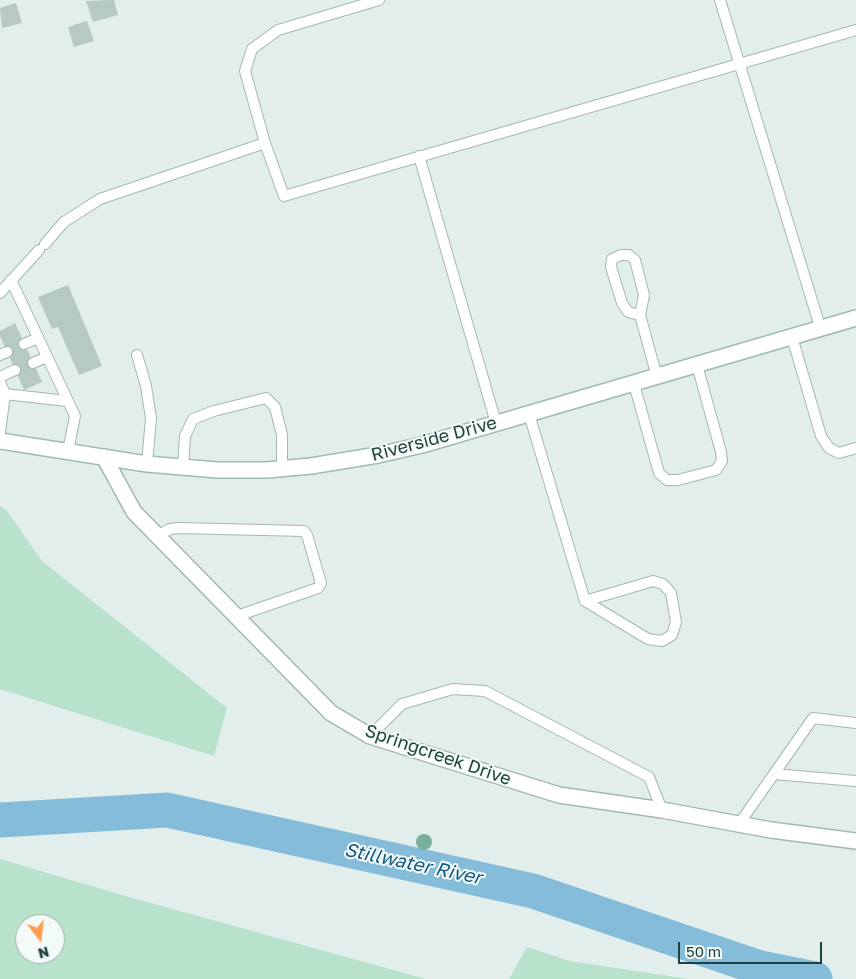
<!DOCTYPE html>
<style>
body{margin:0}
#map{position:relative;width:856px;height:979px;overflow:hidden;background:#e2eeeb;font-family:"Golos Text",sans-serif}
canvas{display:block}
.north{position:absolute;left:15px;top:914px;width:50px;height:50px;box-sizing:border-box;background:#f4faf8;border:1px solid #9fb0ae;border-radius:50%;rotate:165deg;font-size:14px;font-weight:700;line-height:20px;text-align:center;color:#20423f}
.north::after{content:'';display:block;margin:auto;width:18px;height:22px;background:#ff9d50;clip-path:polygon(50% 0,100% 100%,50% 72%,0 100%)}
.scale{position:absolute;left:678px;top:942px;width:144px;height:22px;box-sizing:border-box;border:2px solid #20423f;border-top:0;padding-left:6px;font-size:15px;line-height:18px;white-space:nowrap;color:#20423f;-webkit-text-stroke:4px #f4faf8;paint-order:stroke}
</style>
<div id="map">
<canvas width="856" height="979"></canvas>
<div class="north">N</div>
<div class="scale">50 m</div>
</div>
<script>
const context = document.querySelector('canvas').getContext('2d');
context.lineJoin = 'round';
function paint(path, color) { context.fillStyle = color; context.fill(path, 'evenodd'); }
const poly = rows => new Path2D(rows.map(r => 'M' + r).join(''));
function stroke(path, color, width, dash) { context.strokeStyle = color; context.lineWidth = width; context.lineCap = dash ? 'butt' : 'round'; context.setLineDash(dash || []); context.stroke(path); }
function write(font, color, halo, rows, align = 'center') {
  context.font = font + ' "Golos Text",sans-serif'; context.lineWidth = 4; context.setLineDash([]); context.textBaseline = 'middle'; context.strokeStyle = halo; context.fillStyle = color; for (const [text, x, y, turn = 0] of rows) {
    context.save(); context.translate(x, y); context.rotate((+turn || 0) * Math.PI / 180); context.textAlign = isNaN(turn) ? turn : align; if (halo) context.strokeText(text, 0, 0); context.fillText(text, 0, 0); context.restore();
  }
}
const green = poly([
 [0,506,7,511,42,561,227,708,214,756,0,689],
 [0,859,122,895,426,979,0,979],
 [25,924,55,924,55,954,25,954],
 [527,947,570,961,688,979,509,979]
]);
const river = poly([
 [0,820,167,810,533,891,760,968,815,979]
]);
const building = poly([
 [114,0,118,15,93,22,86,1],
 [16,3,22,23,2,28,0,8],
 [87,21,94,41,74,47,68,27],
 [68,285,102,366,79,375,58,327,52,329,38,297],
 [15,323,42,382,24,390,0,336,0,331]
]);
const service = poly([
 [379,0,278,30,252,49,245,71,265,143,284,196,856,30],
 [720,0,821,330],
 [419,156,496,423],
 [45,244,64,222,100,199,265,143],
 [11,280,75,416,68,451],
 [0,293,39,250],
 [640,315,628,312,622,303,611,267,612,259,621,255,629,255,635,260,644,295,640,315,657,377],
 [792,337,821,436,829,448,839,453,856,448],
 [24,344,38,338],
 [0,355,7,352],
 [137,355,146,386,151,418,147,464],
 [33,363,47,357],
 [0,377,15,370],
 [0,382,5,394,0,432],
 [634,384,659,473,667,480,678,480,716,470,722,461,721,452,697,365],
 [5,394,67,401],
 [529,414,585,601,648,639,662,641,672,635,676,622,671,593,663,584,653,581,585,601],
 [183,467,185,436,193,419,214,411,266,398,275,407,282,435,282,469],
 [157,536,170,529,178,528,304,531,307,535,321,583,318,588,237,616],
 [370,736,402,704,453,689,485,691,649,777,662,810],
 [774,774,856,781],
 [739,824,813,718,856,723]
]);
const minor = poly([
 [104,457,134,512,331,713,370,736,559,795,662,810,771,830,856,841]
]);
const secondary = poly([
 [0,441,147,464,217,470,267,470,311,466,378,455,422,445,856,318]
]);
const trees = [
 [424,842]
];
const streetNames = [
 ["Riverside Drive",434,439,-15],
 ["Springcreek Drive",438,755,19]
];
const waterNames = [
 ["Stillwater River",413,864,12]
];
paint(green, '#b9e2cc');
stroke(river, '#84bcda', 35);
paint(building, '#b7c9c5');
stroke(service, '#a4b7b4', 12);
stroke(minor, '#a4b7b4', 18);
stroke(secondary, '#9fbbb7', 18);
stroke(service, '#fff', 10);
stroke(minor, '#fff', 15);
stroke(secondary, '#fff', 15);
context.fillStyle = '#7ab09b';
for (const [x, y] of trees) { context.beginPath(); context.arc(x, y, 8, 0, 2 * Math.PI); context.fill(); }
write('18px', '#20423f', '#f4faf8', streetNames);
write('italic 19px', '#125b86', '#f4faf8', waterNames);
</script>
